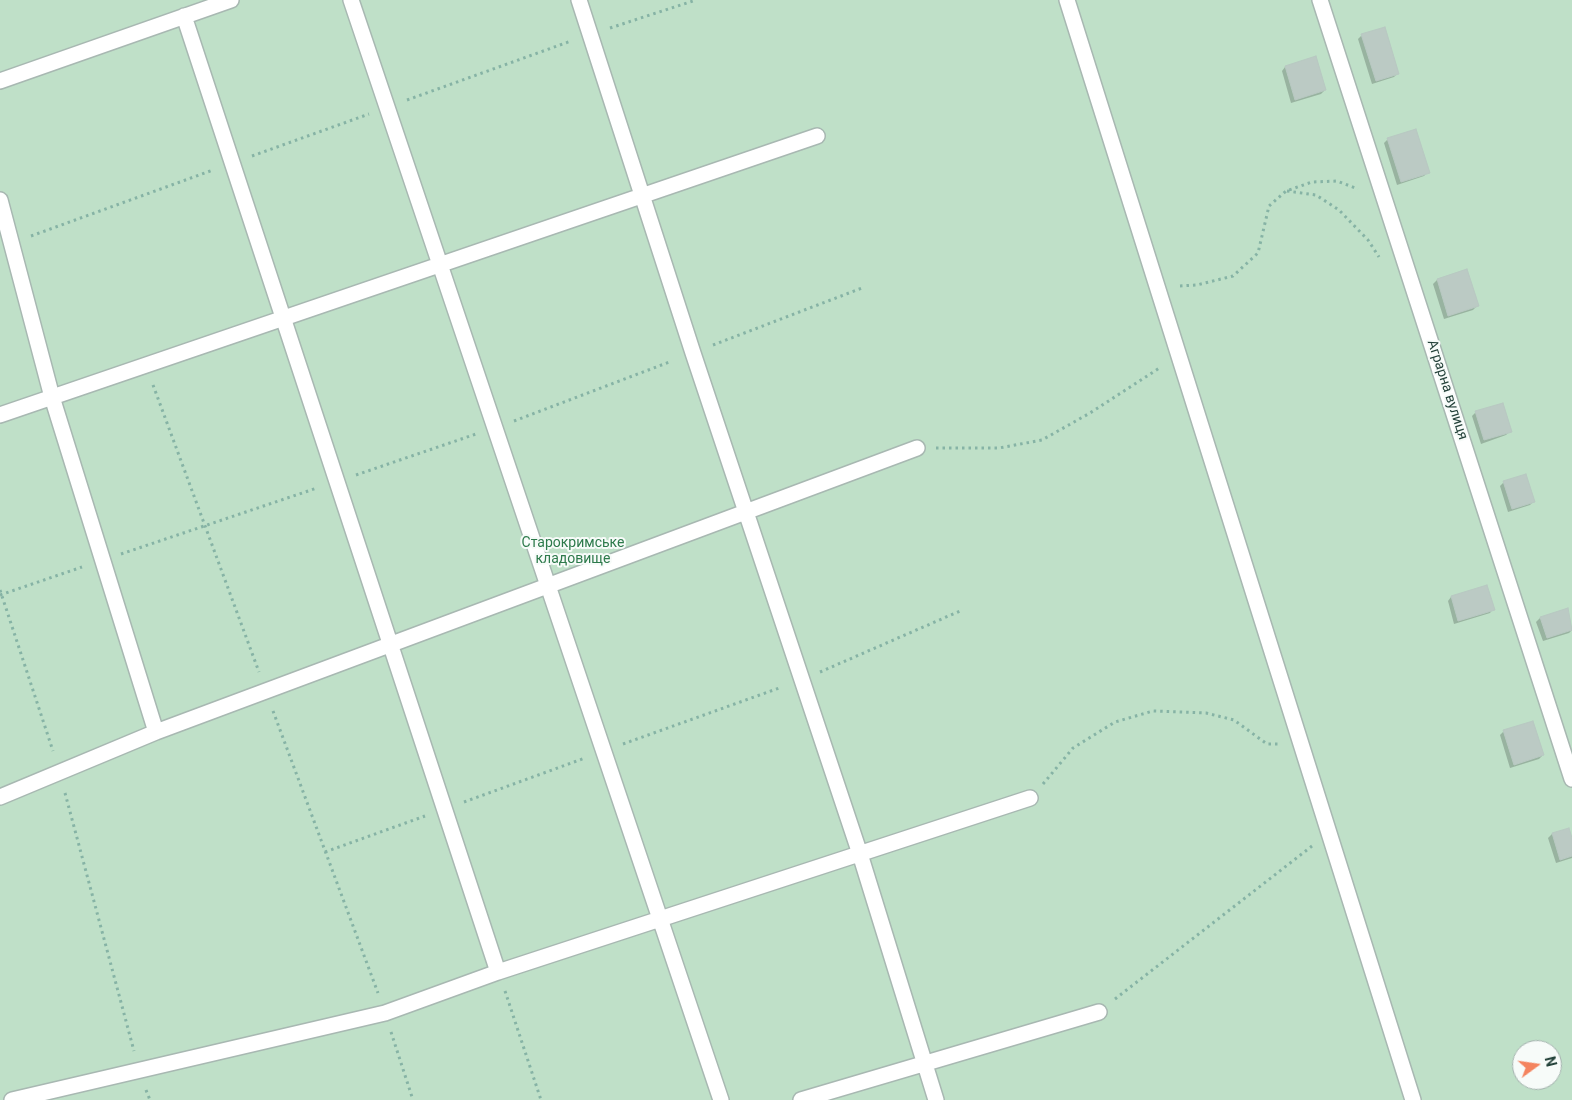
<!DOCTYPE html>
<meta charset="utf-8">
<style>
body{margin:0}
#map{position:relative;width:1572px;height:1100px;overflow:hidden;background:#e6efeb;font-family:Roboto,sans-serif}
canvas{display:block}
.north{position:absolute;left:1512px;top:1040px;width:50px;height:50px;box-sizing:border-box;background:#f7fbf9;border:1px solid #a3b1ad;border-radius:50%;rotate:76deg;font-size:14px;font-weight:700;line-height:20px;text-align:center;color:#24423a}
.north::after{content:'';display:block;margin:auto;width:18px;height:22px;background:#f4845f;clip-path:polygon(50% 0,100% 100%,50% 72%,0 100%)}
</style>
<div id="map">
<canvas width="1572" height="1100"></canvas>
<div class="north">N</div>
</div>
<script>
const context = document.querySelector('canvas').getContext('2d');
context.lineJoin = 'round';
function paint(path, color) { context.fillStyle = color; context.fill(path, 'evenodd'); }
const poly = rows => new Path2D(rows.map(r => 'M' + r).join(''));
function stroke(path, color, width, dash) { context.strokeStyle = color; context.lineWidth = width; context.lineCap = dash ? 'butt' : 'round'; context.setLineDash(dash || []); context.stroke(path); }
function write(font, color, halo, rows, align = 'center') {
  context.font = font + ' Roboto,sans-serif'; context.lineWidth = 4; context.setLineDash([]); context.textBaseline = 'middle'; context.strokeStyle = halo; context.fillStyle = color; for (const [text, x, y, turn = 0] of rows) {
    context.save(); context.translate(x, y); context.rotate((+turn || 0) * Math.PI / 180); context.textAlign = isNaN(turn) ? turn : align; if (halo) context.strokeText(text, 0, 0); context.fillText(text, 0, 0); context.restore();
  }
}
const green = poly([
 [0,0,1572,0,1572,1100,0,1100],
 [1522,1050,1552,1050,1552,1080,1522,1080]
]);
const shadow = poly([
 [1362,35,1398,73,1394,77,1372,84,1358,39],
 [1285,67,1325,90,1321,94,1291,103,1282,71],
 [1388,139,1428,172,1424,176,1397,185,1384,143],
 [1437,280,1477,306,1473,310,1444,319,1433,284],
 [1476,412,1510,431,1506,435,1481,444,1472,416],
 [1504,482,1534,501,1530,505,1508,512,1500,486],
 [1451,597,1493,609,1490,613,1454,624,1448,601],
 [1567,610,1572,630,1569,633,1543,641,1536,622,1540,618],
 [1504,731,1543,755,1539,759,1510,768,1500,735],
 [1568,830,1572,842,1572,858,1556,863,1548,838,1552,834]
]);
const building = poly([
 [1385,27,1399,74,1376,81,1361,34,1385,27],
 [1316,56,1326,90,1295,100,1285,66,1316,56],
 [1416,129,1430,173,1401,182,1387,138,1416,129],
 [1467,269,1479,306,1448,316,1437,279,1467,269],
 [1503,403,1512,432,1484,440,1475,411,1503,403],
 [1526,474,1535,502,1512,509,1503,481,1526,474],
 [1487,585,1495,610,1458,621,1451,596,1487,585],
 [1568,608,1572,630,1547,638,1540,617,1568,608],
 [1533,721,1544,755,1514,765,1503,730,1533,721],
 [1569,828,1572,838,1572,856,1560,860,1552,833,1569,828]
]);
const path = poly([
 [610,28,696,0],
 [407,100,571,41],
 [252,156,369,114],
 [1287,191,1316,195,1339,210,1368,240,1379,257],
 [31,236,213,170],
 [1180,286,1197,285,1233,276,1258,253,1269,206,1286,191,1312,182,1337,181,1358,189],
 [713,345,862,288],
 [153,385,259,672],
 [514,421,672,361],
 [936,448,999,448,1042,440,1090,413,1161,367],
 [356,475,476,434],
 [121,554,317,488],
 [0,590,53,751],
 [0,595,82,567],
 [820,672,960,611],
 [273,711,378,993],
 [623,744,782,687],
 [1043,784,1073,748,1115,722,1153,711,1206,713,1234,720,1267,744,1280,744],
 [65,793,134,1051],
 [464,802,585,758],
 [325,852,425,816],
 [505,991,541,1100],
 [1115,999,1312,846],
 [391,1032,413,1100],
 [146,1090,150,1100]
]);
const minor = poly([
 [351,0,721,1100],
 [579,0,693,353,860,854,936,1100],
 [1067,0,1413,1100],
 [1320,0,1572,779],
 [184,16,498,972],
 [0,81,231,0],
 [0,200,52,397,156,732],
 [0,415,817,136],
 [0,797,156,732,917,448],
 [12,1100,385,1013,498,972,1030,798],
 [801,1100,1099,1012]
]);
const streetNames = [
 ["Аграрна вулиця",1447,390,72]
];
const parkNames = [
 ["Старокримське",573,543],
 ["кладовище",573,559]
];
paint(green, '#bfe0c8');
paint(shadow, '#0003');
paint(building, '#bbcac4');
stroke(building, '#b8c9c2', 1);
stroke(minor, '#a8b8b2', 18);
stroke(path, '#86b3a5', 3, [2.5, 4]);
stroke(minor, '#fff', 15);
write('14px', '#24423a', '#f7fbf9', streetNames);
write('14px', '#2d7a4b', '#f7fbf9', parkNames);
</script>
